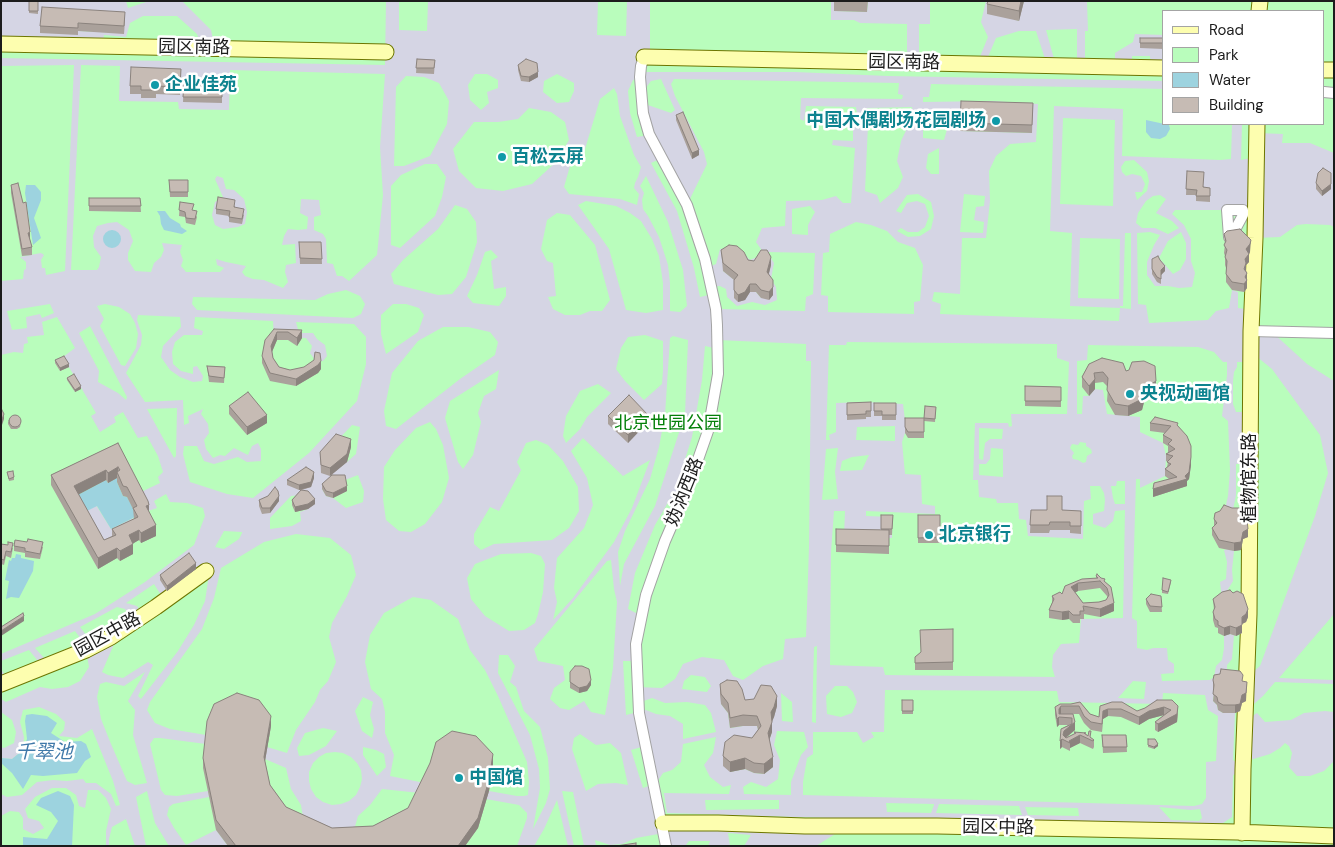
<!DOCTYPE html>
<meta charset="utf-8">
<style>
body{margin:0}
#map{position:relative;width:1335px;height:847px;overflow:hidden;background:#eee9e0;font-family:"DM Sans",sans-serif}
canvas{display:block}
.frame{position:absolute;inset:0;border:2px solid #1c1c1c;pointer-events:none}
.legend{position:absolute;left:1162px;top:10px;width:162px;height:115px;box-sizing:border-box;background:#fff;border:1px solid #a4a4a4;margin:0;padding:6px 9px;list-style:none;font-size:15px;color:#1c1c1c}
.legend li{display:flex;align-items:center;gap:10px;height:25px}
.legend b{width:25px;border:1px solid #a4a4a4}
</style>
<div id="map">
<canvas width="1335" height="847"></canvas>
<div class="frame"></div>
<ul class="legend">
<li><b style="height:6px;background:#fdfeaf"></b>Road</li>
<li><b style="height:14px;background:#b9fdbc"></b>Park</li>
<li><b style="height:14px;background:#9dd3df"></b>Water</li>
<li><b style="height:14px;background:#c6bbb4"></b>Building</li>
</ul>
</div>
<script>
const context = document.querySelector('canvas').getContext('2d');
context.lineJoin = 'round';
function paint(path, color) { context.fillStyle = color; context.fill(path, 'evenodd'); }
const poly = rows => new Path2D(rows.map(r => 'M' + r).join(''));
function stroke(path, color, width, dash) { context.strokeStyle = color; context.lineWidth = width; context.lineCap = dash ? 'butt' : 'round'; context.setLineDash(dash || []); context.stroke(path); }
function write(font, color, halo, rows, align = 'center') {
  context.font = font + ' "DM Sans","Noto Sans SC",sans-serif'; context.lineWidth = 5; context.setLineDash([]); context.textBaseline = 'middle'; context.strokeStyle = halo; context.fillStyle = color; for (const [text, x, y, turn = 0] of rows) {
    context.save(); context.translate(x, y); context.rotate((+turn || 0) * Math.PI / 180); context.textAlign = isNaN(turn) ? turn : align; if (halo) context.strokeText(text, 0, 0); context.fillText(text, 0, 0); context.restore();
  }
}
const park = poly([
 [1,1,1334,1,1334,846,1,846],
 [1164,11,1324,11,1324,124,1164,124]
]);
const plaza = poly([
 [1,1,29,1,37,14,38,1,126,1,128,8,146,2,182,1,211,30,215,48,202,48,197,34,177,16,143,16,130,23,126,37,104,35,102,46,1,45],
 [42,15,123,33,78,31],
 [386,1,399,1,399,30,427,31,428,1,598,1,597,35,626,36,627,1,650,1,650,51,641,72,795,72,888,76,1164,81,1164,89,931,84,929,97,923,97,923,102,992,101,1038,104,1036,142,1010,144,996,156,989,171,990,201,986,238,962,238,960,294,934,292,932,301,941,304,940,314,1119,321,1120,308,1070,306,1072,233,1050,231,1054,106,1123,109,1122,156,1220,160,1231,159,1232,124,1242,124,1241,160,1256,157,1257,133,1283,134,1282,143,1310,143,1334,153,1334,227,1330,225,1306,224,1297,225,1280,237,1255,238,1255,217,1227,210,1175,210,1172,214,1184,225,1191,239,1191,261,1195,273,1192,287,1179,288,1168,286,1155,286,1147,275,1147,262,1154,245,1160,235,1150,232,1137,233,1138,304,1146,305,1149,323,1208,320,1216,311,1229,308,1232,290,1238,292,1238,308,1252,310,1251,331,1272,332,1307,364,1334,381,1334,614,1279,678,1334,680,1334,684,1275,682,1263,696,1246,711,1247,677,1260,666,1315,516,1328,473,1320,435,1272,369,1251,352,1251,362,1237,362,1237,367,1234,372,1233,381,1233,404,1236,412,1250,412,1250,463,1236,464,1236,495,1232,515,1224,513,1228,496,1230,470,1228,421,1222,416,1227,375,1227,362,1223,362,1214,352,1198,347,1088,345,1087,360,1077,361,1077,414,1082,414,1083,396,1089,396,1095,389,1103,390,1107,414,1140,417,1140,432,1163,443,1166,456,1165,476,1140,488,1140,479,1136,479,1132,618,1137,621,1137,648,1147,650,1153,648,1167,648,1168,660,1174,664,1174,673,1161,674,1162,681,1210,680,1214,677,1216,666,1222,660,1224,648,1224,636,1230,634,1234,635,1232,659,1227,665,1227,671,1213,698,1213,701,1217,705,1218,710,1223,713,1235,713,1233,760,1238,764,1237,774,1233,775,1232,817,1223,823,1177,825,828,818,667,813,664,793,729,794,731,785,723,787,710,777,704,765,713,753,716,737,683,744,681,762,672,770,663,773,657,782,663,823,839,826,835,834,816,846,744,846,751,835,728,833,730,846,708,846,710,841,689,841,685,846,666,846,664,833,636,838,622,844,610,845,595,840,596,846,584,846,573,792,562,791,574,846,568,846,557,800,544,829,534,846,517,846,527,818,527,813,519,805,486,799,489,791,517,796,524,796,528,795,529,782,527,762,498,696,485,670,470,650,458,619,431,600,413,597,384,613,370,635,365,662,371,689,382,699,385,712,385,733,394,755,390,776,425,783,420,793,382,789,370,805,358,816,352,837,303,817,301,805,291,789,286,768,265,759,267,747,287,753,296,730,315,702,320,690,328,681,336,662,329,637,332,623,347,596,356,575,351,555,330,538,296,534,264,542,221,568,214,598,202,629,150,702,147,710,155,723,170,729,206,735,206,744,160,738,154,738,150,744,161,790,165,795,177,796,208,791,209,797,173,804,169,807,167,815,174,828,186,845,216,830,228,846,169,846,155,823,147,791,136,797,146,846,135,846,126,819,112,827,109,839,109,846,106,846,106,831,111,809,106,798,98,790,88,790,85,808,79,806,76,795,66,788,52,788,35,797,25,809,28,818,39,821,44,828,33,834,23,829,23,818,19,812,10,811,1,816,1,794,7,797,22,795,37,782,53,780,67,781,83,779,86,783,96,783,111,794,116,806,120,805,113,781,92,729,77,738,59,736,64,730,65,722,56,714,39,707,23,710,20,722,24,737,23,750,12,759,1,758,1,747,4,748,14,743,16,732,12,720,1,712,1,699,6,702,40,687,52,689,68,687,80,681,89,667,86,650,1,684,1,669,4,674,38,661,29,650,1,661,1,654,95,614,145,582,194,545,205,516,203,508,187,503,170,502,166,494,154,501,157,508,148,511,139,493,160,483,158,477,163,472,158,456,147,436,138,438,123,412,114,417,116,422,100,432,91,416,96,413,63,357,75,348,57,317,42,322,44,335,27,337,28,343,24,344,23,353,14,352,1,355,1,281,23,279,24,270,26,269,26,262,20,257,41,253,44,255,41,260,42,268,45,268,46,275,65,271,74,65,1,66,1,58,385,65],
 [81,65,120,66,119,101,178,102,179,109,229,110,230,70,385,74,380,147,383,195,377,255,349,281,342,276,337,276,333,264,327,263,326,239,323,234,314,230,314,217,321,215,319,200,301,199,300,213,308,217,307,229,298,230,288,229,284,236,282,245,295,244,296,263,286,265,285,272,288,282,283,288,264,280,253,279,245,276,242,272,246,266,226,262,216,259,217,265,224,268,220,272,186,272,181,266,183,260,180,252,182,245,162,243,164,250,161,257,154,263,151,272,135,271,128,260,128,253,133,241,129,230,117,222,108,223,97,226,93,236,94,247,101,257,99,267,97,270,71,270],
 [475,74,487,74,498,80,498,88,487,92,489,103,481,110,470,100,468,85],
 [557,74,574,83,574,91,569,102,557,103,543,92,544,81],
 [406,76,424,77,439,83,449,101,447,124,430,156,404,166,394,166,396,87],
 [640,78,641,94,651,81,661,79,675,110,671,113,642,103,649,135,637,137,630,113,628,91,633,80],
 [674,79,899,83,898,94,903,95,902,99,801,98,800,119,804,121,806,106,856,107,857,114,850,115,849,125,853,126,853,141,833,140,832,145,855,148,851,203,843,203,836,196,822,200,786,201,785,226,762,228,756,242,761,249,757,257,750,260,741,251,731,248,720,249,716,264,707,268,711,287,720,286,726,289,727,297,737,306,752,302,765,305,777,300,776,287,771,279,774,263,767,252,815,253,813,294,806,297,805,311,717,309,713,294,700,297,694,268,677,211,651,163,662,158,687,205,707,164,704,152,675,96,671,84],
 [614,88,617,94,620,116,634,155,641,167,638,177,635,183,634,188,639,194,637,205,620,199,569,194,564,187,570,166,585,149,600,99],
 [912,107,913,116,901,141,897,161,903,177,898,188,880,203,877,195,865,191,868,125,873,125,874,116,867,115,867,108],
 [529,108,551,112,565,122,569,140,555,163,532,184,503,191,476,188,459,171,453,149,474,122,498,122,518,119],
 [961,109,1032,111,1032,133,960,131],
 [923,110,948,111,948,126,944,140,923,138],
 [1063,118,1115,120,1113,206,1060,204],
 [939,148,939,174,931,174,926,168,928,154],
 [1134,160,1147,172,1149,181,1147,191,1137,200,1135,192,1142,192,1145,184,1141,176,1132,174,1126,176,1122,172,1121,167,1125,161],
 [425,164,437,164,446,177,442,197,435,216,400,248,391,245,391,186,401,175],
 [646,176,668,222,683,270,687,306,680,312,670,311,670,283,668,265,659,237,648,216,643,209,642,200,644,193,640,186],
 [918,194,931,202,934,216,931,229,920,236,908,237,897,231,901,228,908,232,918,232,925,227,929,216,925,204,917,201,907,203,901,213,896,211,907,195],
 [964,194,985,196,984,206,976,207,974,220,984,222,983,233,960,232],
 [1160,195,1166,199,1156,213,1172,221,1179,228,1168,234,1155,228,1142,228,1136,223,1138,213,1146,201,1153,196],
 [586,201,616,206,630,213,641,221,652,239,659,256,663,283,663,310,646,313,626,310,609,249,578,205],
 [455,205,467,209,476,222,477,242,466,277,452,294,438,295,394,284,391,274,403,260,438,229],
 [810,206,815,212,808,225,808,235,792,234,792,209],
 [557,213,570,215,595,245,610,300,602,311,590,311,580,315,565,315,553,309,548,297,556,296,553,263,547,261,541,249,547,220],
 [856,222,871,225,887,231,898,242,915,248,923,265,920,301,914,302,914,314,828,312,828,296,821,295,823,253,829,252,830,234],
 [1181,232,1186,243,1186,259,1180,270,1173,274,1159,258,1168,241],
 [1125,233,1131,233,1131,309,1120,308,1120,306,1123,306],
 [1080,238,1120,239,1119,299,1078,298],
 [491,250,498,257,491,261,494,289,506,287,506,296,499,306,473,303,467,296,477,275,485,252],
 [755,265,761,298,756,292,750,292,723,271],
 [346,290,360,296,365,304,361,314,353,318,197,310,192,304,193,297,315,300,328,294],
 [50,304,54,313,42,318,40,314,26,317,27,328,12,330,7,311],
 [105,304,119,307,130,314,135,323,138,334,136,348,125,366,121,365,100,326,104,319,97,306],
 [393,304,406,304,419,308,424,315,418,332,386,354,381,334,381,315],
 [138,315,180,317,181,327,163,346,161,357,170,370,180,377,193,382,202,381,203,376,197,366,193,367,193,374,181,371,173,364,172,352,175,342,184,335,202,335,203,331,194,328,195,317,273,321,274,336,306,338,312,346,310,353,315,360,323,361,327,356,325,345,317,339,313,333,299,333,296,322,354,324,366,337,366,364,357,401,309,453,253,498,227,494,190,482,183,454,184,446,197,446,204,461,214,464,238,457,247,462,261,461,261,449,258,443,252,446,248,455,234,448,225,456,220,455,213,458,206,449,204,440,209,433,208,424,201,414,203,409,188,416,189,423,184,425,183,400,145,402,126,373,141,345,142,335,137,320],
 [90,326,127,397,126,400,118,393,98,382,99,371,79,333],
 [443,327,468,327,490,332,498,342,495,355,460,379,396,429,386,426,384,411,392,373,418,341],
 [645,335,663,341,663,370,662,384,644,400,625,381,616,369,621,348,628,337],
 [673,336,688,340,685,414,655,506,624,564,620,586,618,552,625,531,650,479,659,447,665,415,670,338],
 [718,340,806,344,806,361,811,361,809,547,806,637,785,639,783,659,763,666,743,680,733,676,724,660,702,657,683,664,675,679,662,688,637,687,638,703,652,698,665,703,687,702,705,705,711,713,716,732,683,739,683,724,670,716,656,714,646,710,626,715,623,661,637,661,642,616,628,609,635,573,655,525,670,499,680,507,693,474,683,466,692,437,702,380,705,346,718,349],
 [847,342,1057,344,1057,358,1069,362,1067,414,1011,414,1012,426,1009,427,1008,423,975,423,973,480,978,480,979,497,996,499,997,503,1018,503,1019,519,1026,520,1028,536,1083,539,1084,501,1091,499,1090,486,1100,486,1104,493,1105,500,1104,511,1093,514,1093,524,1105,528,1113,521,1115,511,1125,510,1123,618,1081,619,1079,643,1061,644,1053,655,1052,667,1055,677,885,675,883,667,830,665,831,552,834,511,845,511,844,536,892,538,892,535,881,534,882,520,893,520,893,517,866,516,866,511,935,514,935,506,922,504,921,475,905,474,902,442,905,433,905,420,903,404,864,402,836,403,836,432,829,435,830,440,826,440,829,345,846,345],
 [499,370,496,389,484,396,478,413,481,422,473,455,463,469,458,462,445,418,450,401],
 [598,384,611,393,587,417,580,429,566,443,563,436,566,416,580,391],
 [177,408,176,456,174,458,147,409],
 [430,422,436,429,443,445,449,478,442,502,425,524,411,532,399,531,386,520,383,499,384,467,395,450,416,428],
 [352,425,360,427,356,454,347,462,336,442],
 [895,426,895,441,856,440,857,427],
 [979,428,1003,429,1002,439,990,439,985,443,983,460,979,459],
 [583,438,623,476,650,460,632,508,614,542,573,598,553,620,557,602,554,588,557,558,584,528,593,505,587,478,571,451],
 [536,440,548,445,563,461,578,487,579,511,569,528,552,540,494,544,481,550,474,544,474,534,490,507,499,511,521,470,517,462,526,443],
 [1080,442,1086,443,1086,446,1091,449,1092,453,1087,456,1086,462,1083,463,1078,460,1073,459,1072,456,1074,453,1070,448,1072,444,1078,445],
 [838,448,835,472,838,499,822,500,826,449],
 [991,448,1003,449,1003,477,979,475,979,464,986,464,990,459],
 [869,455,862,470,840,471,842,461,852,457],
 [358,475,364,491,363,502,346,508,333,498,326,496,322,489],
 [1117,481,1125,481,1125,504,1115,504,1113,498,1111,486,1116,486],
 [301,495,308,509,300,512,301,521,292,526,270,529,270,518,291,496],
 [224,531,242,532,242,533,239,539,224,549,215,547],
 [531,553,541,556,545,564,543,592,538,614,535,623,524,630,509,631,485,616,471,599,467,578,475,564,501,554],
 [611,560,614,589,617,602,613,668,605,715,591,712,584,701,569,710,560,708,550,699,554,688,565,680,563,666,538,661,534,649,607,561],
 [209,575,205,601,194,625,178,651,141,699,138,696,153,665,148,662,123,678,108,675,102,672,120,630],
 [154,584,161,595,139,609,137,606,126,603],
 [117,607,125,609,129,616,89,639,80,627],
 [75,631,84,643,44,658,35,648],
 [817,646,816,723,812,722,814,647],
 [499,655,508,655,515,666,510,682,516,687,524,711,540,727,548,758,550,789,546,803,533,829,540,788,539,769,530,735,498,673],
 [145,672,128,701,135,710,133,735,147,783,135,785,127,781,111,744,101,719,97,697,100,684,106,682,124,686],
 [691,675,705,677,711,686,707,692,682,689,684,681],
 [1133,681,1146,682,1144,699,1118,698],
 [835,686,847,686,853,692,857,702,852,713,841,717,827,714,826,696],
 [885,690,1057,691,1059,702,1162,704,1163,693,1205,695,1208,710,1218,716,1216,761,1206,762,1206,798,1202,804,1194,806,803,795,803,782,807,758,813,754,813,732,857,732,863,743,874,737,871,732,884,732],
 [781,693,792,702,793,722,782,721],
 [363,697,373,702,370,715,374,729,372,738,362,731,355,711],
 [721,704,754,709,772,732,768,744,773,767,764,774,754,773,745,769,730,772,761,737,757,726,743,726,730,728,728,713],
 [323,728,337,731,326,746,309,755,299,756,297,748,305,733],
 [777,731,804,732,808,747,801,755,791,782,791,795,744,794,743,787,751,782,766,787,778,779,780,760,774,745],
 [580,734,596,745,610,743,621,753,628,785,616,783,598,784,586,791,572,749,574,738],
 [645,746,654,784,643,788,631,750],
 [363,747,376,750,384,754,386,767,377,776,363,755],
 [335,752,343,753,351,757,357,763,361,770,362,779,360,787,356,795,349,801,341,804,332,805,323,802,316,797,311,789,309,781,309,772,313,763,319,757,326,753],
 [705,800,779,800,779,809,706,810],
 [886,803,934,804,934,805,931,813,887,812],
 [939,804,1019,806,1022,815,936,813],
 [1025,807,1078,808,1079,816,1028,815],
 [1159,807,1191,810,1200,809,1202,818,1199,821,1171,820],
 [831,1,834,1,835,11,867,12,868,1,930,1,930,24,919,24,919,63,907,63,907,24,860,23,854,20,831,20],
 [986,1,990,1,1018,21,1024,1,1087,2,1088,31,1085,31,1085,66,1077,66,1077,29,1046,30,1056,66,1047,65,1036,31,1019,31,996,38,985,64,977,64,988,37,981,22],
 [1135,34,1164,35,1164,68,1151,67,1150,56,1132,56,1132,67,1115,67,1115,53,1133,42],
 [217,176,223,178,226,189,234,190,244,199,247,212,245,224,238,227,223,229,215,225,212,215,215,202,223,197,215,179],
 [96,505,111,529,133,518,138,527,104,551,83,513],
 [1229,549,1234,551,1232,570,1233,581,1222,599,1220,582,1226,579,1227,562,1224,550],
 [1325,711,1334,712,1334,728,1332,729,1334,734,1334,761,1324,771,1310,776,1297,776,1289,767,1292,753,1289,746,1285,743,1280,748,1270,754,1250,760,1251,717,1257,713,1265,722,1291,720,1304,713]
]);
const water = poly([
 [1146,120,1169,125,1170,129,1166,136,1160,139,1151,138,1146,132],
 [26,185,35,185,41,192,41,200,34,218,41,238,33,245,25,193],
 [157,211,165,211,170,218,180,224,181,227,187,231,182,234,164,230,161,224,160,216],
 '103 239a9 9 0 1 1 18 0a9 9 0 1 1-18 0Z',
 [118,477,120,480,117,482,123,496,127,497,137,516,111,529,97,506,83,513,74,497,106,480,108,483],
 [16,554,21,555,21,558,34,561,33,571,19,598,11,597,6,599,9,581,5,580,9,560,11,561,12,558,15,558],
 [32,714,47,716,57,723,51,733,65,742,81,741,86,744,91,757,85,761,77,773,43,776,31,775,23,789,12,773,1,763,1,758,12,759,23,750,27,739,25,721,26,715],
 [58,791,70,796,74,805,72,846,23,846,23,837,47,839,58,821,51,812,36,805,41,798]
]);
const street = poly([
 [644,57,641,66,640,77,643,113,649,134,687,205,705,259,716,309,717,325,718,374,708,431,688,488,665,541,646,595,636,644,639,713,666,846],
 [1324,92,1334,93],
 [1227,210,1243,210,1243,215,1236,228,1236,237,1229,237,1227,210],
 [1251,331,1334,333]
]);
const secondary = poly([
 [1259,11,1260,1],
 [1,44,386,52],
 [644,57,1164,68],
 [1324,70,1334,70],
 [1,684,86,650,111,637,156,607,206,571],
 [663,823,718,823,805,826,937,826,1237,832,1334,836],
 [1242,833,1243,769,1249,614,1251,331,1255,238,1257,124]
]);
const wall = poly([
 [29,1,38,1,38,14,29,13],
 [834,1,868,1,867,12,834,11],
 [1024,1,1019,21,987,14,987,4],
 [125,20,124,34,78,31,78,35,40,33,40,26],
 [1140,38,1164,38,1164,49,1140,48],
 [417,59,435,60,434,74,416,73],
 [518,65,538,77,529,82,521,81,518,70],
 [181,69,180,95,156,94,156,98,141,98,141,94,130,94,130,86],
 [184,81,201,85,222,85,222,103,183,102],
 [1033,103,1032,133,960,131,960,123],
 [676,115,699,155,692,159,676,120],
 [1187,171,1204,187,1210,188,1210,202,1196,201,1196,195,1186,195],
 [169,180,188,180,188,197,170,197],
 [1316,183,1331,189,1322,196,1316,189],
 [11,185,30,240,32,247,32,255,22,256,11,193],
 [89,198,140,198,141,212,89,211],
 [180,202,193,211,197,217,195,225,186,223,185,217,179,216],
 [235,206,235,208,244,215,242,224,229,222,229,216,216,214,216,209],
 [1224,234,1250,252,1249,254,1249,262,1246,265,1246,271,1247,273,1247,288,1244,292,1232,290,1226,282,1226,268,1225,265,1225,256,1224,253,1225,244],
 [299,242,321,242,322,264,300,264],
 [721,250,748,260,771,265,769,274,773,295,769,300,761,298,756,292,750,292,745,300,738,302,734,298,734,280,723,271],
 [1152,259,1160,260,1165,271,1161,275,1161,284,1157,282,1152,274],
 [274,329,302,330,302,338,297,346,288,340,277,340,272,352,273,358,279,367,290,370,321,369,318,373,296,386,270,381,262,363,262,356],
 [55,360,69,367,60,371,55,363],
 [1089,364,1126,371,1156,391,1145,398,1142,410,1128,416,1115,415,1107,401,1108,387,1103,382,1095,383,1095,389,1089,396,1082,387,1082,377],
 [207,366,225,367,224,383,209,382],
 [67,378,81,389,75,392,67,380],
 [1025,386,1061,387,1061,407,1025,406],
 [871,402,871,417,866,417,866,419,847,420,847,403],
 [874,403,896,403,896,420,882,420,882,416,874,416],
 [229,406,267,423,247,435,229,414],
 [925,406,936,407,935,422,924,421],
 [608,416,648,422,628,443,608,424],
 [905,418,924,418,924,438,908,438,905,433],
 [8,422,21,422,20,427,17,429,11,429,8,424],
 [1150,423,1178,426,1191,465,1189,479,1187,481,1187,486,1153,497,1169,479,1165,476,1165,469,1167,467,1168,462,1166,461,1166,454,1169,452,1168,452,1168,446,1163,443,1163,435,1165,433,1150,431],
 [118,443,149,512,156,536,141,543,139,540,133,543,133,554,120,561,117,558,98,569,51,485,51,475],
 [117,478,117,482,123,496,127,497,133,509,134,519,112,529,112,536,104,540,78,494,106,480,108,483],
 [351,447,347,462,330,476,321,473,320,452],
 [7,472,14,477,14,480,9,481],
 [314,478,311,487,302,490,315,504,308,509,295,512,292,505,292,500,301,490,299,490,287,485,287,480],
 [322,484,347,491,333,498,326,496,322,489],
 [259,500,279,501,270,513,262,514,259,506],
 [1031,510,1081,511,1081,534,1070,533,1070,530,1050,530,1049,533,1030,533],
 [881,515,893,515,892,535,889,535,889,554,836,552,836,545,881,530],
 [918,515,940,515,940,543,918,543],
 [1243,518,1248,537,1243,539,1241,550,1234,551,1219,548,1212,535,1212,528,1214,526,1214,519],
 [27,542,43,547,40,559,25,557,25,553,14,551,14,546],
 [1,544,13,548,11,558,6,556,4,565,1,564],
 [196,569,167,591,160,580,160,575],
 [1096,576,1105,582,1114,611,1100,617,1084,614,1084,619,1080,619,1080,623,1073,623,1069,619,1062,620,1049,618,1049,610,1052,603,1052,596,1062,594,1065,586,1096,578],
 [1100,588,1107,596,1108,598,1106,600,1099,602,1083,603,1075,592,1078,591],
 [1171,582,1168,594,1162,593,1162,590],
 [1161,596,1162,612,1150,612,1146,604,1146,599],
 [1213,599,1248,617,1246,622,1242,624,1242,633,1236,636,1230,634,1224,636,1218,633,1218,628,1215,627,1213,620,1213,612,1214,610],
 [953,629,953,670,915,670,915,657],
 [570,672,591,685,587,691,579,693,570,688],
 [1213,680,1243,681,1246,701,1242,703,1240,711,1235,713,1223,713,1218,710,1217,705,1213,701,1214,690,1213,687],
 [720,684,745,700,777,706,774,717,772,722,772,732,769,740,773,767,764,774,754,773,745,769,730,772,723,766,723,756,752,738,758,730,757,726,743,726,730,728,728,713,721,704,720,695],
 [902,700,913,700,913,714,902,714],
 [1157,700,1178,714,1177,722,1158,732,1155,730,1155,722,1164,715,1149,719,1139,725,1121,717,1108,716,1103,719,1102,732,1091,730,1084,723,1079,714,1061,714,1073,714,1075,730,1066,738,1074,734,1074,732,1086,734,1094,740,1094,747,1093,749,1080,743,1070,748,1070,751,1062,747,1060,749,1061,729,1068,725,1059,725,1057,727,1055,715,1055,707,1080,702,1090,714,1099,717,1100,706,1137,711,1145,708],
 [271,726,265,761,270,785,286,807,332,828,373,826,493,764,489,791,478,828,465,846,228,846,216,830,203,768,203,758],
 [1102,735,1126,735,1127,752,1103,753],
 [1148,739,1158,746,1154,749,1148,747]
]);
const shadedWall = poly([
 [1021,1,1024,1,1019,21,1019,11],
 [538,72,538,77,529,82,529,77],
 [699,150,699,155,692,159,692,153],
 [1331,173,1331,189,1322,196,1322,191],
 [30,232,30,240,28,241,28,233],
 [1251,240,1250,252,1249,254,1249,262,1246,265,1246,271,1244,277,1245,259,1246,249],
 [771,257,771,265,767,280,767,272],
 [1165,266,1165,271,1161,275,1161,270],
 [1247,273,1247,288,1244,292,1244,284,1245,277],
 [750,284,750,292,745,300,738,302,738,295],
 [773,287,773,295,769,300,769,292],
 [302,330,302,338,297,346,297,338],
 [277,332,277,340,271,354,271,346],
 [321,361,321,369,318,373,296,386,296,379],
 [69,364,69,367,60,371,60,368],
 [1095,379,1095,389,1089,396,1089,386],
 [1156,381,1156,391,1145,398,1142,410,1128,416,1128,406,1145,388],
 [81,386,81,389,75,392,75,390],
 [4,414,4,419,1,428,1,422],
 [267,415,267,423,247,435,247,427],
 [648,415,648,422,628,443,628,435],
 [351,439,351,447,347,462,330,476,330,468],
 [1191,457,1191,465,1189,479,1187,481,1187,486,1153,497,1153,489,1185,476],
 [118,467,118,475,117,472,117,478,108,483,108,473],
 [106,470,106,480,74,497,74,486],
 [314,472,314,478,311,487,299,490,299,485],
 [347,486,347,491,333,498,333,493],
 [279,496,279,501,270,513,270,508],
 [315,499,315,504,308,509,295,512,295,507],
 [149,505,149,515,146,506],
 [156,525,156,536,141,543,141,533],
 [1248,529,1248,537,1243,539,1241,550,1234,551,1234,543,1243,532],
 [139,530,139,540,129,546,129,535],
 [133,544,133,554,120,561,120,551],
 [117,548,117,558,98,569,98,558],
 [196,563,196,569,167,591,167,586],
 [1078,583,1078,591,1071,595,1071,587],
 [1114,603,1114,611,1100,617,1100,609],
 [1248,609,1248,617,1246,622,1242,624,1242,633,1236,636,1236,628],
 [1069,611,1069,619,1062,620,1062,612],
 [24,616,24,621,1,636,1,631],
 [1230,626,1230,634,1224,636,1224,628],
 [591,680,591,685,587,691,579,693,579,688],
 [1247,682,1246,701,1242,703,1240,711,1235,713,1235,705,1242,695],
 [777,696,777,706,774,717,771,723,771,712],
 [1061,706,1061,714,1059,717,1059,709],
 [1178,706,1177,722,1158,732,1158,724],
 [1164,707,1164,715,1149,719,1139,725,1139,717,1149,711],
 [1108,709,1108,716,1103,719,1102,732,1103,711],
 [271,716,271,726,264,767,264,757],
 [1059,717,1059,725,1057,727,1057,719],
 [772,722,772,732,768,744,768,733],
 [1075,722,1075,730,1064,739,1063,735,1064,731],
 [1080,735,1080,743,1070,748,1070,743,1069,741],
 [1062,739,1062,747,1060,749,1060,741],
 [1158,744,1158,746,1154,749,1154,747],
 [493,754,493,764,489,791,478,828,465,846,458,846],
 [773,757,773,767,764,774,764,764],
 [745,758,745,769,730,772,730,762]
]);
const building = poly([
 [29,1,38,1,38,11,29,11,29,1],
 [988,1,1021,1,1019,11,987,4,988,1],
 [42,7,125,12,124,26,78,23,78,28,40,26,42,7],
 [1140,38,1164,38,1164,43,1140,43,1140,38],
 [417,59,435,60,434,68,416,68,417,59],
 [526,59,537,63,538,72,529,77,521,76,518,65,526,59],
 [131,67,181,69,180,87,156,86,156,90,141,90,141,86,130,86,131,67],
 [184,81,200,81,201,85,222,85,222,97,183,97,184,81],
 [961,101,1033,103,1032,125,960,123,961,101],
 [683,112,699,150,692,153,676,115,683,112],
 [1323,168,1331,173,1331,184,1322,191,1316,183,1318,173,1323,168],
 [1187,171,1204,172,1203,187,1210,188,1210,196,1196,196,1197,190,1186,189,1187,171],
 [169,180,188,180,188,192,170,192,169,180],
 [18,183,23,203,26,202,30,232,28,233,32,247,22,249,11,185,18,183],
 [218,197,235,200,234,207,244,209,242,219,229,217,230,211,216,209,218,197],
 [89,198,140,198,141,206,89,206,89,198],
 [180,202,194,204,192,210,197,211,195,219,186,218,185,212,179,210,180,202],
 [1240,229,1251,240,1250,244,1246,249,1249,254,1245,259,1246,263,1244,269,1247,273,1245,277,1247,280,1244,284,1232,282,1226,274,1227,261,1225,257,1227,250,1224,245,1226,241,1224,234,1227,231,1240,229],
 [299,242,321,242,322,259,300,258,299,242],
 [729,245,737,246,744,252,748,260,754,261,761,250,767,250,771,257,767,272,773,280,773,287,769,292,761,290,756,284,750,284,745,292,738,295,734,290,734,280,738,275,723,263,721,250,729,245],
 [1158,256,1160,260,1165,266,1161,270,1161,279,1157,277,1152,269,1152,259,1158,256],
 [274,329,302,330,297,338,288,332,277,332,271,346,273,358,279,367,290,370,304,367,314,360,315,352,320,353,321,361,318,365,296,379,270,373,262,356,265,340,274,329],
 [64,356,69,364,60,368,55,360,64,356],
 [1102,358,1123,363,1126,371,1129,370,1132,362,1144,361,1155,366,1156,381,1145,388,1142,399,1128,406,1115,404,1107,390,1108,378,1103,372,1094,373,1095,379,1089,386,1082,377,1089,364,1102,358],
 [207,366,225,367,224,378,209,376,207,366],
 [74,374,81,386,75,390,67,378,74,374],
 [1025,386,1061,387,1061,401,1025,401,1025,386],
 [248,392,267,415,247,427,229,406,248,392],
 [629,395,648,415,628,435,608,416,629,395],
 [871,402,871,411,866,411,866,414,847,415,847,403,871,402],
 [874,403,896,403,896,415,882,415,882,411,874,411,874,403],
 [925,406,936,407,935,419,924,418,925,406],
 [1,408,4,414,1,422,1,408],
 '9 421a6 6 0 1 1 12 0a6 6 0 1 1-12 0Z',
 [1155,417,1178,423,1177,425,1187,436,1191,446,1191,457,1189,472,1185,476,1187,479,1153,489,1154,483,1177,477,1165,469,1171,464,1167,462,1173,456,1166,454,1175,449,1168,444,1172,440,1163,435,1171,426,1150,423,1155,417],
 [905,418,924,418,924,432,908,432,905,427,905,418],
 [336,434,351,439,347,454,330,468,321,465,320,452,336,434],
 [118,443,148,501,149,505,146,506,156,525,141,533,139,530,129,535,133,544,120,551,117,548,98,558,51,475,118,443],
 [118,467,120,470,117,472,123,486,127,487,137,506,133,508,138,517,112,529,116,535,104,540,74,486,106,470,108,473,118,467],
 [306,467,314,472,311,482,299,485,287,480,306,467],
 [13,471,14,477,9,479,7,472,13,471],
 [332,475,345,475,347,486,333,493,326,491,322,484,332,475],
 [275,487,278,491,279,496,270,508,262,508,259,500,268,496,275,487],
 [301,490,308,491,315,499,308,504,295,507,292,500,301,490],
 [1047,496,1062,496,1062,510,1081,511,1081,526,1070,526,1070,522,1050,522,1049,525,1030,525,1031,510,1047,510,1047,496],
 [1224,505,1232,508,1241,508,1243,513,1243,518,1247,520,1248,529,1243,532,1241,542,1234,543,1219,540,1212,528,1217,523,1214,519,1215,513,1220,511,1224,505],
 [881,515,893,515,892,529,881,529,881,515],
 [918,515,940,515,940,537,918,538,918,515],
 [836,529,889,530,889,546,836,545,836,529],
 [28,539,43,542,40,554,25,551,25,548,14,546,15,540,27,542,28,539],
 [8,542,13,543,11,552,6,551,4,560,1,559,1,544,8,545,8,542],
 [189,553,196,563,167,586,160,575,189,553],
 [1097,574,1101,578,1105,579,1104,581,1111,587,1114,603,1100,609,1083,606,1084,611,1080,611,1080,615,1073,615,1069,611,1062,612,1049,610,1054,599,1052,596,1060,592,1062,594,1065,586,1082,579,1098,578,1096,576,1097,574],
 [1100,581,1107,588,1109,595,1106,600,1099,602,1083,603,1071,587,1078,583,1100,581],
 [1163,578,1171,580,1168,592,1162,590,1163,578],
 [1230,590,1233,593,1237,591,1243,594,1248,609,1246,614,1242,617,1242,625,1236,628,1230,626,1224,628,1218,625,1218,621,1215,619,1213,612,1215,607,1213,599,1222,592,1230,590],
 [1151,594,1161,596,1162,607,1150,606,1146,599,1151,594],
 [23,613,24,616,1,631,1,627,23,613],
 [953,629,953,662,915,663,915,657,921,652,920,630,953,629],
 [575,666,582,666,589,669,591,680,587,686,579,688,570,682,570,672,575,666],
 [1221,669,1240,671,1243,675,1242,681,1247,682,1246,693,1242,695,1240,704,1235,705,1223,705,1218,702,1217,697,1213,694,1214,685,1213,680,1214,675,1220,674,1221,669],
 [727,680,737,681,742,689,745,700,754,699,761,685,771,686,777,696,774,707,771,712,772,722,768,733,773,757,764,764,754,763,745,758,730,762,723,756,725,742,734,735,752,738,761,726,757,716,743,715,730,718,728,703,721,694,720,684,727,680],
 [237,693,259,700,271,716,264,757,270,785,286,807,332,828,373,826,408,808,430,763,436,742,452,731,476,736,493,754,489,780,478,818,458,846,236,846,216,820,203,758,207,721,214,704,237,693],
 [902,700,913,700,913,711,902,711,902,700],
 [1157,700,1172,700,1178,706,1177,714,1158,724,1155,722,1171,710,1164,707,1149,711,1139,717,1121,709,1108,709,1103,711,1102,724,1091,722,1084,716,1079,706,1061,706,1059,709,1059,714,1073,714,1075,722,1064,731,1063,735,1066,738,1076,733,1074,732,1086,733,1084,733,1088,736,1089,731,1091,731,1090,737,1094,740,1093,741,1080,735,1069,741,1070,743,1062,739,1060,741,1061,729,1072,724,1072,718,1059,717,1057,719,1055,707,1060,704,1071,704,1080,702,1090,714,1099,717,1100,706,1112,702,1122,702,1137,711,1145,708,1157,700],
 [1102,735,1126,735,1127,747,1103,747,1102,735],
 [1148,739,1155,739,1158,744,1154,747,1148,745,1148,739],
 [636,843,636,846,616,846,636,843]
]);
const markers = [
 [155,85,5,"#0f9aa8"],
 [996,121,5,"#0f9aa8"],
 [502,157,5,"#0f9aa8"],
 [1130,394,5,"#0f9aa8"],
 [929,535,5,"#0f9aa8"],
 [459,778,5,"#0f9aa8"]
];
const streetNames = [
 ["园区南路",194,48,1],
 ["园区南路",904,63,1],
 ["植物馆东路",1250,478,-90],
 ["妫汭西路",685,492,-68],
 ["园区中路",108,635,-29],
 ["园区中路",998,828,1]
];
const cultureNames = [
 ["企业佳苑",165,85],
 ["中国木偶剧场花园剧场",986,121,"right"],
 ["百松云屏",512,157],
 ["央视动画馆",1140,394],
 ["北京银行",939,535],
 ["中国馆",469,778]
];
const parkNames = [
 ["北京世园公园",668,424]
];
const waterNames = [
 ["千翠池",44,753]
];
paint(park, '#b9fdbc');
paint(plaza, '#d5d5e4');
paint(water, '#9dd3df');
stroke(street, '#a3a3a3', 12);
stroke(secondary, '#6d7600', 17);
stroke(street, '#fff', 10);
stroke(secondary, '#fdfeaf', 15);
paint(wall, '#aaa19b');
paint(shadedWall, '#8b837e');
paint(building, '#c6bbb4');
stroke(building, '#8b837e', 1);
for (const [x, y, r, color] of markers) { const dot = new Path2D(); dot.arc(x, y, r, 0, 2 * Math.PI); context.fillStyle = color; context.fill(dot); stroke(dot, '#fff', 2); }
write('18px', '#1c1c1c', '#fff', streetNames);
write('bold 18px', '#0d838f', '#fff', cultureNames, 'left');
write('18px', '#04800a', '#fff', parkNames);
write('italic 19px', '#4079a9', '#fff', waterNames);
</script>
